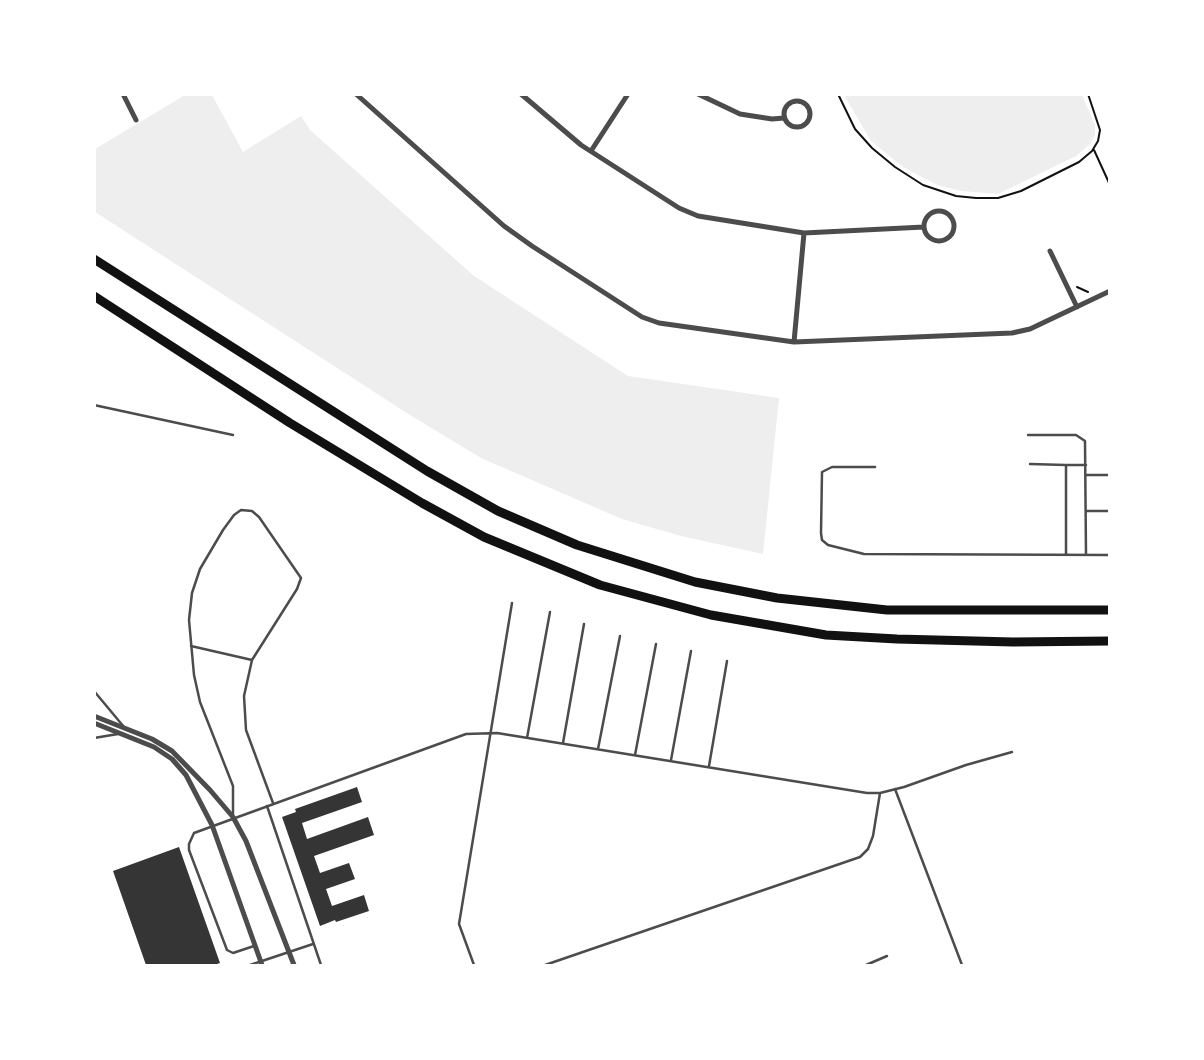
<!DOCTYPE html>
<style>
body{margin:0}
#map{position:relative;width:1204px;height:1060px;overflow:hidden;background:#fff;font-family:"Alegreya Sans",sans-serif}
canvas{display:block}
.frame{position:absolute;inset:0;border:96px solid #fff;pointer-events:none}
</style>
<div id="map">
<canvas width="1204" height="1060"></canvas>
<div class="frame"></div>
</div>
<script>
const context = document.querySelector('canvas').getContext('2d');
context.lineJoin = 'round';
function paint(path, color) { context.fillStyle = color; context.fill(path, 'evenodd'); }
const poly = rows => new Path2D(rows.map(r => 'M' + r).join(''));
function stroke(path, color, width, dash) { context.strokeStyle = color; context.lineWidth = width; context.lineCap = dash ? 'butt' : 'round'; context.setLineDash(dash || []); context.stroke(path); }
const green = poly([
 [185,95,212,95,243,152,301,116,310,130,474,276,628,376,779,398,763,554,681,536,622,519,481,458,410,415,95,212,95,149],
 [844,95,1082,95,1095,125,1095,135,1090,144,1076,156,998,194,961,191,937,185,903,167,871,141]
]);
const building = poly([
 [357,787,362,802,302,823,307,839,368,817,374,835,314,856,320,873,349,863,355,879,326,889,332,906,364,895,369,911,336,922,335,920,320,926,282,817,296,812,295,809],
 [179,847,220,963,214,965,146,965,113,871]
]);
const path = poly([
 [838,94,855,129,872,148,895,167,923,185,956,196,976,198,998,198,1021,191,1079,162,1092,151,1098,141,1100,130,1088,94],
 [1094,150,1110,185],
 [1077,287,1088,292]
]);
const service = poly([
 [94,405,233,435],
 [1028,435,1076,435,1085,441,1086,555],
 [1030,464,1066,465,1066,555],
 [1066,465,1086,465],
 [875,467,832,467,822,472,821,533,822,540,828,545,864,554,1110,555],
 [1086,475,1110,475],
 [1086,511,1110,511],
 [191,646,252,660],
 [94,691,124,727],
 [94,738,118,734],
 [527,738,550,612],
 [563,743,584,624],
 [598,749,620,636],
 [635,755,656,644],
 [671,760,691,651],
 [709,766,727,661],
 [895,789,962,965],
 [267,806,321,965],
 [233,814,233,786,200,702,194,675,189,620,192,593,200,569,223,530,234,515,241,510,252,511,259,517,301,578,297,589,252,660,244,696,246,730,273,803],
 [254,946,233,953,227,950,189,850,189,844,194,833,466,734,497,733,867,793,880,793,904,787,966,765,1012,752],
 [250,965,313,944],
 [474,965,459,924,512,603],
 [545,965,860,857,868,849,873,836,880,793],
 [866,965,887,956]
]);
const minor = poly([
 [123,94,136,120],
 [356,94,504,226,532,246,642,317,659,323,794,342,1012,333,1030,329,1110,291],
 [521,94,581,145,679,208,698,216,804,233,924,227],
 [698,94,740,114,772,119,784,118],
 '784 114a13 13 0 1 1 26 0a13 13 0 1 1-26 0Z',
 [591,151,628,94],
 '924 226a15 15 0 1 1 30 0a15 15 0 1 1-30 0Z',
 [1050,251,1077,307],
 [794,342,804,233],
 [94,716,152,739,172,751,210,790,233,817,246,841,294,965],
 [94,723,154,747,172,759,186,775,212,825,262,965]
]);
const primary = poly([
 [94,259,427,471,498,511,577,545,695,582,777,598,887,610,1110,610],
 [94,296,290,423,422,503,484,537,600,585,711,615,826,635,897,639,1013,642,1110,641]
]);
paint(green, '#eee');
paint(building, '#353535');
stroke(path, '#111', 2);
stroke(service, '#4c4c4c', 2.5);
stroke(minor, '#4c4c4c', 5);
stroke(primary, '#111', 9);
</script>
